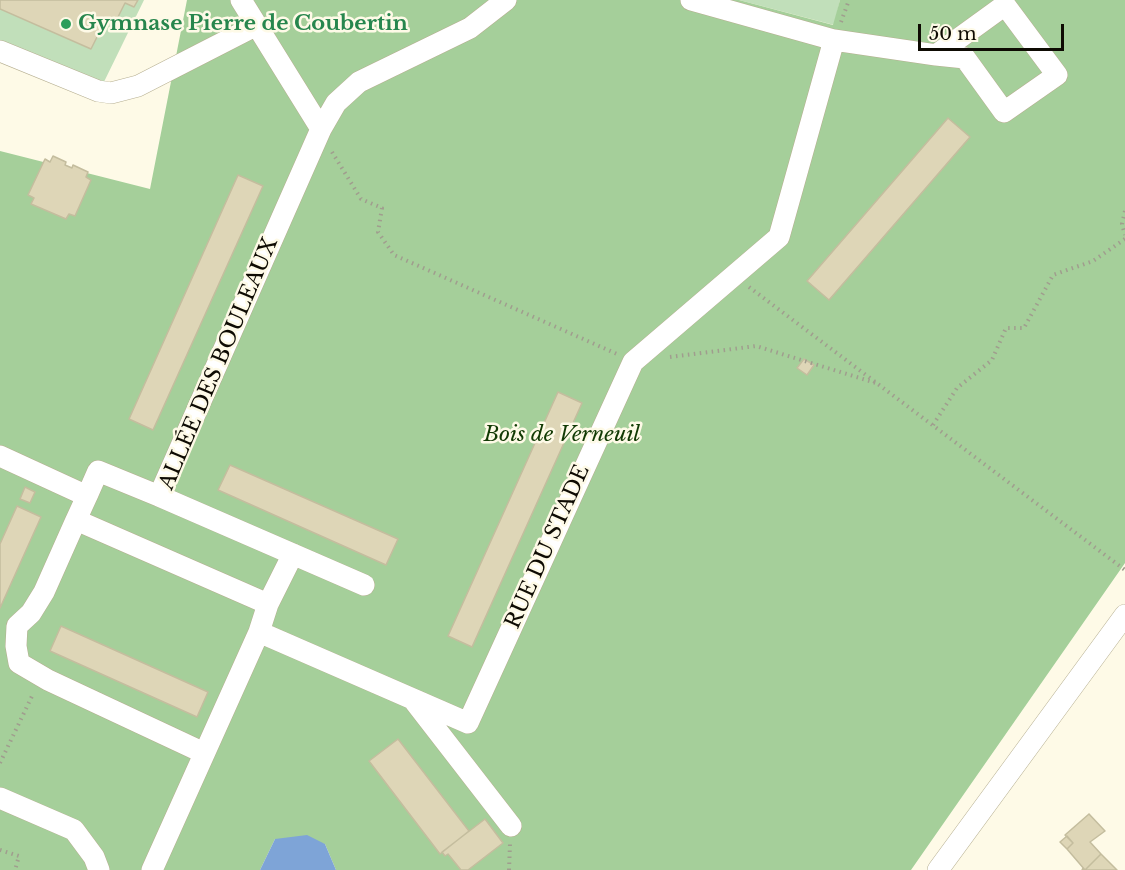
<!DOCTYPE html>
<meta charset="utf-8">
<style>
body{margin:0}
#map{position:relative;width:1125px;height:870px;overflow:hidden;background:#fefae7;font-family:"Libre Baskerville",serif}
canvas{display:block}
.scale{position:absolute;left:918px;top:24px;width:146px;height:27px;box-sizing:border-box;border:3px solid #0e0b03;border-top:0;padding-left:8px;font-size:18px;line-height:21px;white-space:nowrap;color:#0e0b03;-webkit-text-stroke:4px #fefae7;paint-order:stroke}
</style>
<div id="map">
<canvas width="1125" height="870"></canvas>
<div class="scale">50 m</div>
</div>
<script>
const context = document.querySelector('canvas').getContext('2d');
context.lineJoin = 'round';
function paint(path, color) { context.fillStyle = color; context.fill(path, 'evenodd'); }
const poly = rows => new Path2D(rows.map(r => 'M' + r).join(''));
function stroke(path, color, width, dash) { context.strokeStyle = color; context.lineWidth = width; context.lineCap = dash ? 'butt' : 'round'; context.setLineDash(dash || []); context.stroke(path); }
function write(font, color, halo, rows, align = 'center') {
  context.font = font + ' "Libre Baskerville",serif'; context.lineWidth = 5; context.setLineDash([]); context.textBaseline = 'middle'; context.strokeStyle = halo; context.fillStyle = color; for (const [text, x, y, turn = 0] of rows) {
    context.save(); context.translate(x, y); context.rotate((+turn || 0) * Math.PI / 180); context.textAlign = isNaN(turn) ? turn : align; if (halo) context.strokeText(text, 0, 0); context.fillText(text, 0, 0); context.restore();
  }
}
const green = poly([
 [0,0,144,0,101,88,0,47],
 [739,0,840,0,834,25]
]);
const forest = poly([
 [187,0,739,0,833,25,840,0,1125,0,1125,563,911,870,336,870,325,844,275,839,260,870,0,870,0,151,150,189]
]);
const water = poly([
 [307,835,325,844,336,870,260,870,275,839]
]);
const building = poly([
 [0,0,138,0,134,7,125,3,114,25,105,21,91,49,0,9,0,0],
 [948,118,970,137,829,300,807,281,948,118],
 [53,156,66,162,65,165,72,168,73,165,88,172,86,177,91,180,75,216,69,214,66,219,31,204,34,198,28,195,45,159,50,162,53,156],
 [238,175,263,186,153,430,129,419,238,175],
 [804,359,814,365,807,375,797,368,804,359],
 [558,392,582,403,472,647,448,636,558,392],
 [230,465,398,539,386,565,218,490,230,465],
 [25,487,35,492,30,503,20,499,25,487],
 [17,506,41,517,0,608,0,544,17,506],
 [61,626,208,692,197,717,50,651,61,626],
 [398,739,469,831,440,854,369,761,398,739],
 [1089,814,1105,831,1090,842,1101,854,1085,870,1067,849,1073,843,1065,835,1089,814],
 [485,819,503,843,468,870,461,870,448,854,445,856,442,852,485,819],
 [1067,836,1073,843,1067,849,1060,842,1067,836],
 [1101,854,1117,870,1082,870,1083,868,1085,870,1101,854]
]);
const path = poly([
 [841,22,849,0],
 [332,152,361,199,382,208,378,232,394,255,617,354],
 [1125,211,1122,224,1125,235],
 [749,287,1125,570],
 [670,357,756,346,876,383],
 [933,425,957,388,992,360,1006,328,1024,328,1053,275,1093,261,1125,239],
 [0,763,33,694],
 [0,850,19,856,15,870],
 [509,870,510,844]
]);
const minor = poly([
 [241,0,321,129],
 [691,0,834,40,936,55,965,58,1004,112,1057,75,1005,5,936,55],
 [0,51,98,91,111,93,138,86,257,25],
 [0,456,87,496,76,520,268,604],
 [87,496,98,471,159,496],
 [76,520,44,592,31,613,17,626,16,646,19,663,48,680,204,753],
 [364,585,159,496,321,129,336,103,359,82,470,28,506,0],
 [259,632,468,723,633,362,779,237,834,40],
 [415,702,511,826],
 [0,798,74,830,94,857,99,870],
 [152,870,259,632,268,604,293,554],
 [938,870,1125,615]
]);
const markers = [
 [66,24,6,"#2e9e5b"]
];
const leisureNames = [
 ["Gymnase Pierre de Coubertin",78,24]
];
const streetNames = [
 ["ALLÉE DES BOULEAUX",219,364,-67],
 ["RUE DU STADE",548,547,-66]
];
const parkNames = [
 ["Bois de Verneuil",562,435]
];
paint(green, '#c1dfba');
paint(forest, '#a5cf9a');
paint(water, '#7ea4d7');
paint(building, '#ded6b7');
stroke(building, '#c4bd9e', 1.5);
stroke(minor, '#b6af91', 22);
stroke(path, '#a09d8e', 4, [1.5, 4.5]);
stroke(minor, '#fff', 21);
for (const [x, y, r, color] of markers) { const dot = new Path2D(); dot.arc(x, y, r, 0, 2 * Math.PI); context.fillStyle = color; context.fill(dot); stroke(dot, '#fefae7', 2); }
write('bold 21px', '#27864d', '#fefae7', leisureNames, 'left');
write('21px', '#0e0b03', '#fefae7', streetNames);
write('italic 21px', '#113a04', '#fefae7', parkNames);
</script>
